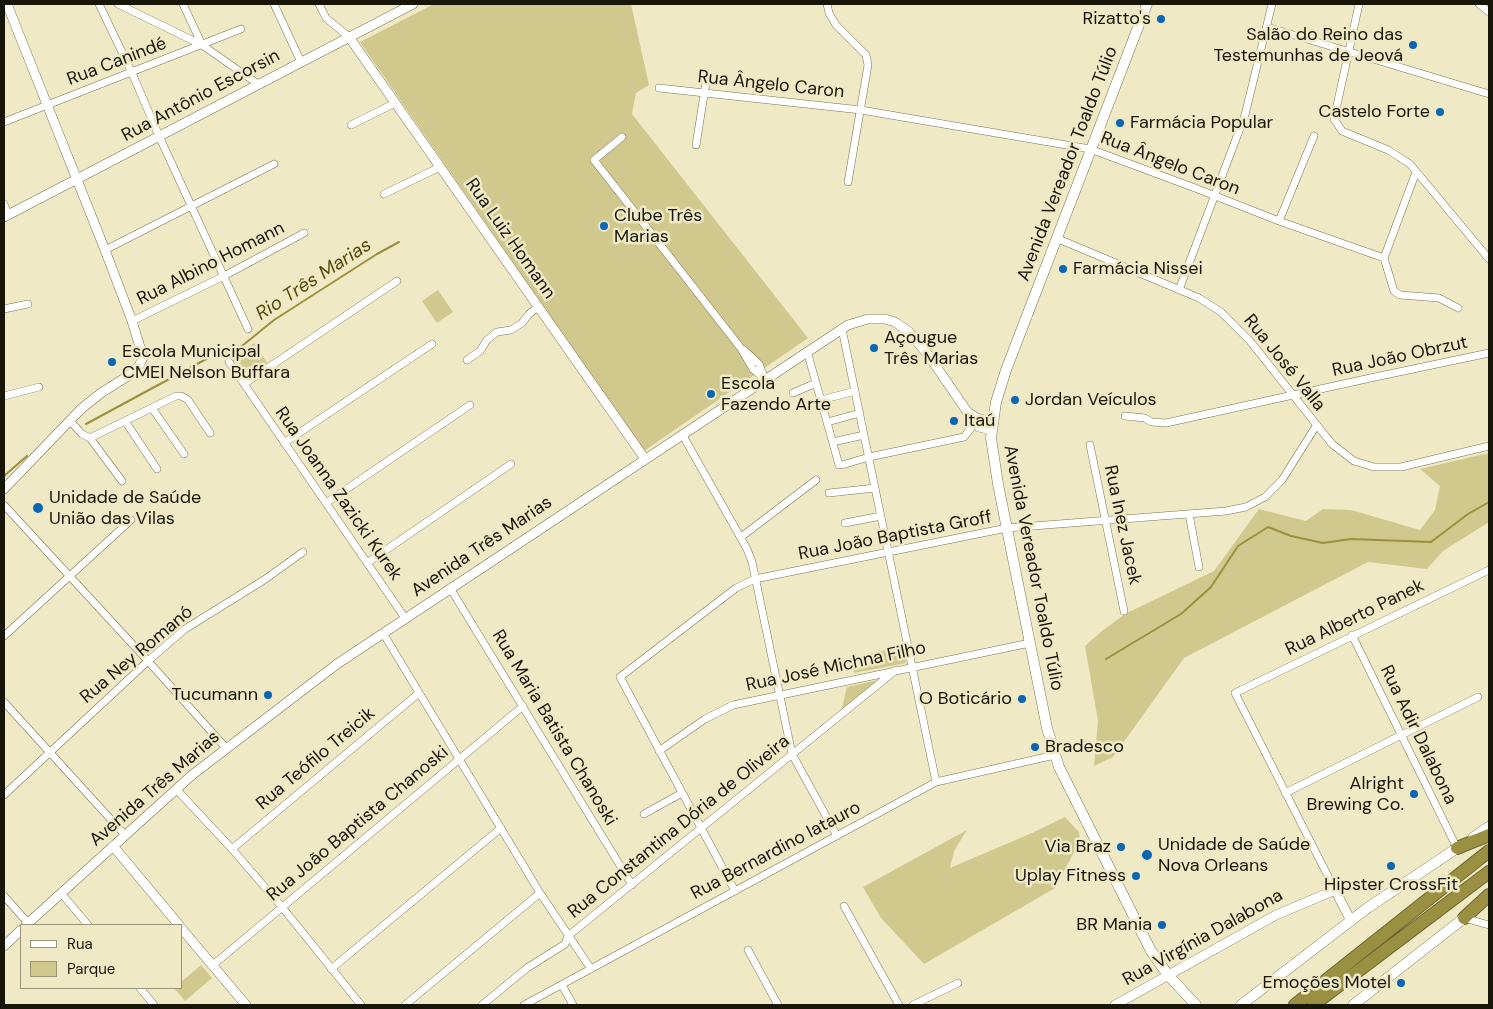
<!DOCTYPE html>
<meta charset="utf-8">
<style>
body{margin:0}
#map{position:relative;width:1493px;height:1009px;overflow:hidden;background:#efeac5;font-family:"DM Sans",sans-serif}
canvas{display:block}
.frame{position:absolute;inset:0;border:5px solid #181609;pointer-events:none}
.legend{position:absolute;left:20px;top:924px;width:162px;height:65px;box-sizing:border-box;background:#efeac5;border:1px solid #99957a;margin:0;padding:6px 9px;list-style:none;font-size:15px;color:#181609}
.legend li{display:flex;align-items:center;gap:10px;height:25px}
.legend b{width:25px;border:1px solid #99957a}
</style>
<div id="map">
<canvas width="1493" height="1009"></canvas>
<div class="frame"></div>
<ul class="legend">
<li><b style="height:6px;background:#fff"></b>Rua</li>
<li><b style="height:14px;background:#d0c88d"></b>Parque</li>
</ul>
</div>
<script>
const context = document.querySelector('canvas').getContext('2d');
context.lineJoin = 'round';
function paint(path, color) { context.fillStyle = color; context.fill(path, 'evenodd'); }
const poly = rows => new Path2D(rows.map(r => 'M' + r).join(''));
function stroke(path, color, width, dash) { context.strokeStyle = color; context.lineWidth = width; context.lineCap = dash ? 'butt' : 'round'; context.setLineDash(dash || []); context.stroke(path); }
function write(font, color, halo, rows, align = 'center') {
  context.font = font + ' "DM Sans",sans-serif'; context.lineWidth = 5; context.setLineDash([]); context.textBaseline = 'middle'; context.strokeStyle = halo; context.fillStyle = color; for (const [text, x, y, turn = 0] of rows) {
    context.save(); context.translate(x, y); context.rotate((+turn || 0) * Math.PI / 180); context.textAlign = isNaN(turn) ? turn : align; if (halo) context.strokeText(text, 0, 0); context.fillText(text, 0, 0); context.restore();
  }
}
const green = poly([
 [434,4,631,4,649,85,636,93,632,114,808,338,644,451,360,42],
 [438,290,453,312,437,323,422,301],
 [254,343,267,363,245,378,229,356],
 [1489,453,1489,522,1443,551,1427,569,1368,562,1184,658,1113,757,1094,766,1098,721,1085,646,1102,631,1125,614,1214,571,1259,509,1306,521,1323,509,1351,510,1420,530,1435,510,1440,486,1420,469],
 [903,647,906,663,854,673,856,656],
 [878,680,841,712,847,687],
 [1065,817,1079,832,1080,841,1055,888,924,964,881,918,863,887,967,830,954,851,950,868,1032,833],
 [201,965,212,978,185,1001,174,988,181,988,181,982]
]);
const stream = poly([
 [86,424,210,357,242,346,274,320,377,254,399,242],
 [4,476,27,456],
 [1106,659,1181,614,1211,587,1238,546,1268,527,1291,536,1323,543,1351,539,1431,542,1468,514,1489,502]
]);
const minor = poly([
 [99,4,132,73,159,136,248,329],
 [118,4,202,45,258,84],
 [183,4,202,45],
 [274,4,301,62],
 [319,4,326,18,349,37],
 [827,4,829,13,836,25,866,55,868,65,848,182],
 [1359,4,1334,119,1342,131,1388,150,1410,164,1489,259],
 [1479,4,1489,12],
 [1267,27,1489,94],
 [659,88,861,110,1090,149,1195,188,1279,221,1384,258],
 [4,122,241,29],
 [351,125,395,103],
 [622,137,594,160,740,347,753,369,765,379],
 [696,145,707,76],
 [384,194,440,167],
 [4,204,8,215],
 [1279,221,1314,136],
 [1056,238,1199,298,1221,312,1250,341,1332,444,1354,461,1374,467,1401,467,1489,446],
 [105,250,274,164],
 [1384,258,1394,291,1400,295,1439,298,1458,308],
 [1384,258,1416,172],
 [1179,290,1245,115,1272,4],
 [4,309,28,304],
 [132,321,224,276,304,233],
 [842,329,936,782],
 [744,350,759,364,765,379],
 [807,351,839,465],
 [467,360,480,351,487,340,497,332,511,330,522,323,529,314,538,307],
 [229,362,405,618],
 [244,384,397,281],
 [793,393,816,383],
 [4,396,39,387],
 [825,399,855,391],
 [152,408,184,454],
 [1125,416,1145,418,1151,422,1166,423,1375,377,1489,353],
 [70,421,82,434,90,438,176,396,181,396,188,400,210,433],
 [125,421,157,469],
 [831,421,860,413],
 [682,434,747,549,752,562,792,754,837,836],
 [90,438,122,481],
 [837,441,864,435],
 [284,443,432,344],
 [1090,445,1124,611],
 [842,465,869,457,964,437,975,423],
 [829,493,875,488],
 [326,503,470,405],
 [4,505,148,661,226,748],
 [1189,514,1199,567],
 [845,523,881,516],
 [741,537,816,480],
 [367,563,511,464],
 [450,588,632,885],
 [383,633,540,893,591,969],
 [1352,635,1457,848],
 [4,636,131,520],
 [4,702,125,835],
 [659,751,705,719,733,705,1030,643],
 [176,789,232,849,282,907,361,1005],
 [1285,793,1478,697],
 [4,795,148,661,185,629,264,580,303,552],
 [644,814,682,793],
 [232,849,419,693],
 [1335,890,1235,693,1489,570],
 [735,891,620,677,736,588,755,579,1007,528,1226,511,1246,507,1265,497,1282,480,1316,426],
 [61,893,88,925],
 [4,896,28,923],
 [844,906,899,1005],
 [1464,918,1489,925],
 [748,950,778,1005],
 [213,965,523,706],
 [331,969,501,828],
 [562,985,573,1005],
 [140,988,154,1005],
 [405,1005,540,893],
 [482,1005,527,968,565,944,568,936,896,670],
 [524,1005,936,782,1055,755],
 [913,1005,958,983]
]);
const tertiary = poly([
 [349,37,645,459],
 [4,217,413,4],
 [969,413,977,418,992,422],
 [4,489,81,409,101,393,131,374,139,366,143,357,132,321,105,250,7,4],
 [1473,837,1489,826],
 [113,846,179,925],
 [26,925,192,775,337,664,848,325,868,319,885,319,895,322,908,331,929,356,975,423,979,427,992,430],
 [181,928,246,1005],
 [4,946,21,930],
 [1115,1005,1276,915,1335,890,1351,921]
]);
const secondary = poly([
 [1147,4,1006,370,996,402,991,438,998,484,1047,728,1059,767,1151,951,1168,975,1196,1005],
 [1241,1005,1366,909,1457,848],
 [1353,1005,1464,918]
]);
const motorway = poly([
 [1457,848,1489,835],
 [1464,918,1489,895],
 [1295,1005,1489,851],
 [1313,1005,1489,872]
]);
const markers = [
 [1161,19,5,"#0867b4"],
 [1413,45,5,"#0867b4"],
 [1440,112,5,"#0867b4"],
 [1120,123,5,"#0867b4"],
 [604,226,5,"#0867b4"],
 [1063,269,5,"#0867b4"],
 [874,348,5,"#0867b4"],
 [112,362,5,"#0867b4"],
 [711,394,5,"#0867b4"],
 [1015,400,5,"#0867b4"],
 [954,421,5,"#0867b4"],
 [38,508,6,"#0867b4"],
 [268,695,5,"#0867b4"],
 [1022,699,5,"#0867b4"],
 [1035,747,5,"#0867b4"],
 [1414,794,5,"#0867b4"],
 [1121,847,5,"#0867b4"],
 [1147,855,6,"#0867b4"],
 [1391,866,5,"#0867b4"],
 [1136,876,5,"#0867b4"],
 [1162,925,5,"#0867b4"],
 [1401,983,5,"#0867b4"]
];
const poiNames = [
 ["Rizatto's",1151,19,"right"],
 ["Salão do Reino das",1403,35,"right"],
 ["Testemunhas de Jeová",1403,56,"right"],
 ["Castelo Forte",1430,112,"right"],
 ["Farmácia Popular",1130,123],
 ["Clube Três",614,216],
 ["Marias",614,237],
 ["Farmácia Nissei",1073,269],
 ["Açougue",884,338],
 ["Três Marias",884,359],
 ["Escola Municipal",122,352],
 ["CMEI Nelson Buffara",122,373],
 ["Escola",721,384],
 ["Fazendo Arte",721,405],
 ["Jordan Veículos",1025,400],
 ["Itaú",964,421],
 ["Unidade de Saúde",49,498],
 ["União das Vilas",49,519],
 ["Tucumann",258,695,"right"],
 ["O Boticário",1012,699,"right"],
 ["Bradesco",1045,747],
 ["Alright",1404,784,"right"],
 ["Brewing Co.",1404,805,"right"],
 ["Unidade de Saúde",1158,845],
 ["Nova Orleans",1158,866],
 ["Via Braz",1111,847,"right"],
 ["Uplay Fitness",1126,876,"right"],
 ["Hipster CrossFit",1391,885,"center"],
 ["BR Mania",1152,925,"right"],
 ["Emoções Motel",1391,983,"right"]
];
const streetNames = [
 ["Rua Canindé",117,62,-21],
 ["Rua Ângelo Caron",771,85,6],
 ["Rua Antônio Escorsin",201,96,-28],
 ["Avenida Vereador Toaldo Túlio",1068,164,-69],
 ["Rua Ângelo Caron",1170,164,21],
 ["Rua Luiz Homann",510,239,55],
 ["Rua Albino Homann",211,264,-27],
 ["Rua João Obrzut",1400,357,-12],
 ["Rua José Valla",1284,363,51],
 ["Rua Joanna Zazicki Kurek",338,494,55],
 ["Rua Inez Jacek",1122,525,78],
 ["Rua João Baptista Groff",895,536,-11],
 ["Avenida Três Marias",482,547,-34],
 ["Avenida Vereador Toaldo Túlio",1033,568,79],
 ["Rua Alberto Panek",1355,618,-26],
 ["Rua Ney Romanó",137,655,-40],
 ["Rua José Michna Filho",836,667,-12],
 ["Rua Maria Batista Chanoski",554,728,59],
 ["Rua Adir Dalabona",1418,735,64],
 ["Rua Teófilo Treicik",316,759,-40],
 ["Avenida Três Marias",155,789,-41],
 ["Rua João Baptista Chanoski",358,824,-40],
 ["Rua Constantina Dória de Oliveira",679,827,-39],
 ["Rua Bernardino Iatauro",776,851,-28],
 ["Rua Virgínia Dalabona",1203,938,-29]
];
const waterNames = [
 ["Rio Três Marias",314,280,-33]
];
paint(green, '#d0c88d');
stroke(stream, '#9c903d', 2);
stroke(minor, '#787352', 8);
stroke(tertiary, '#787352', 10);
stroke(secondary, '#787352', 11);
stroke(motorway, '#6d652e', 14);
stroke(minor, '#fff', 7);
stroke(tertiary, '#fff', 9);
stroke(secondary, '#fff', 10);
stroke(motorway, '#9b8f42', 12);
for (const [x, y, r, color] of markers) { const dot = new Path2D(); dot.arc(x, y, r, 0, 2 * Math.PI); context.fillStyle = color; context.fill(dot); stroke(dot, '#efeac5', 2); }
write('18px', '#181609', '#efeac5', poiNames, 'left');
write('18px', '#181609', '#efeac5', streetNames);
write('italic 19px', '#554c09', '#efeac5', waterNames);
</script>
